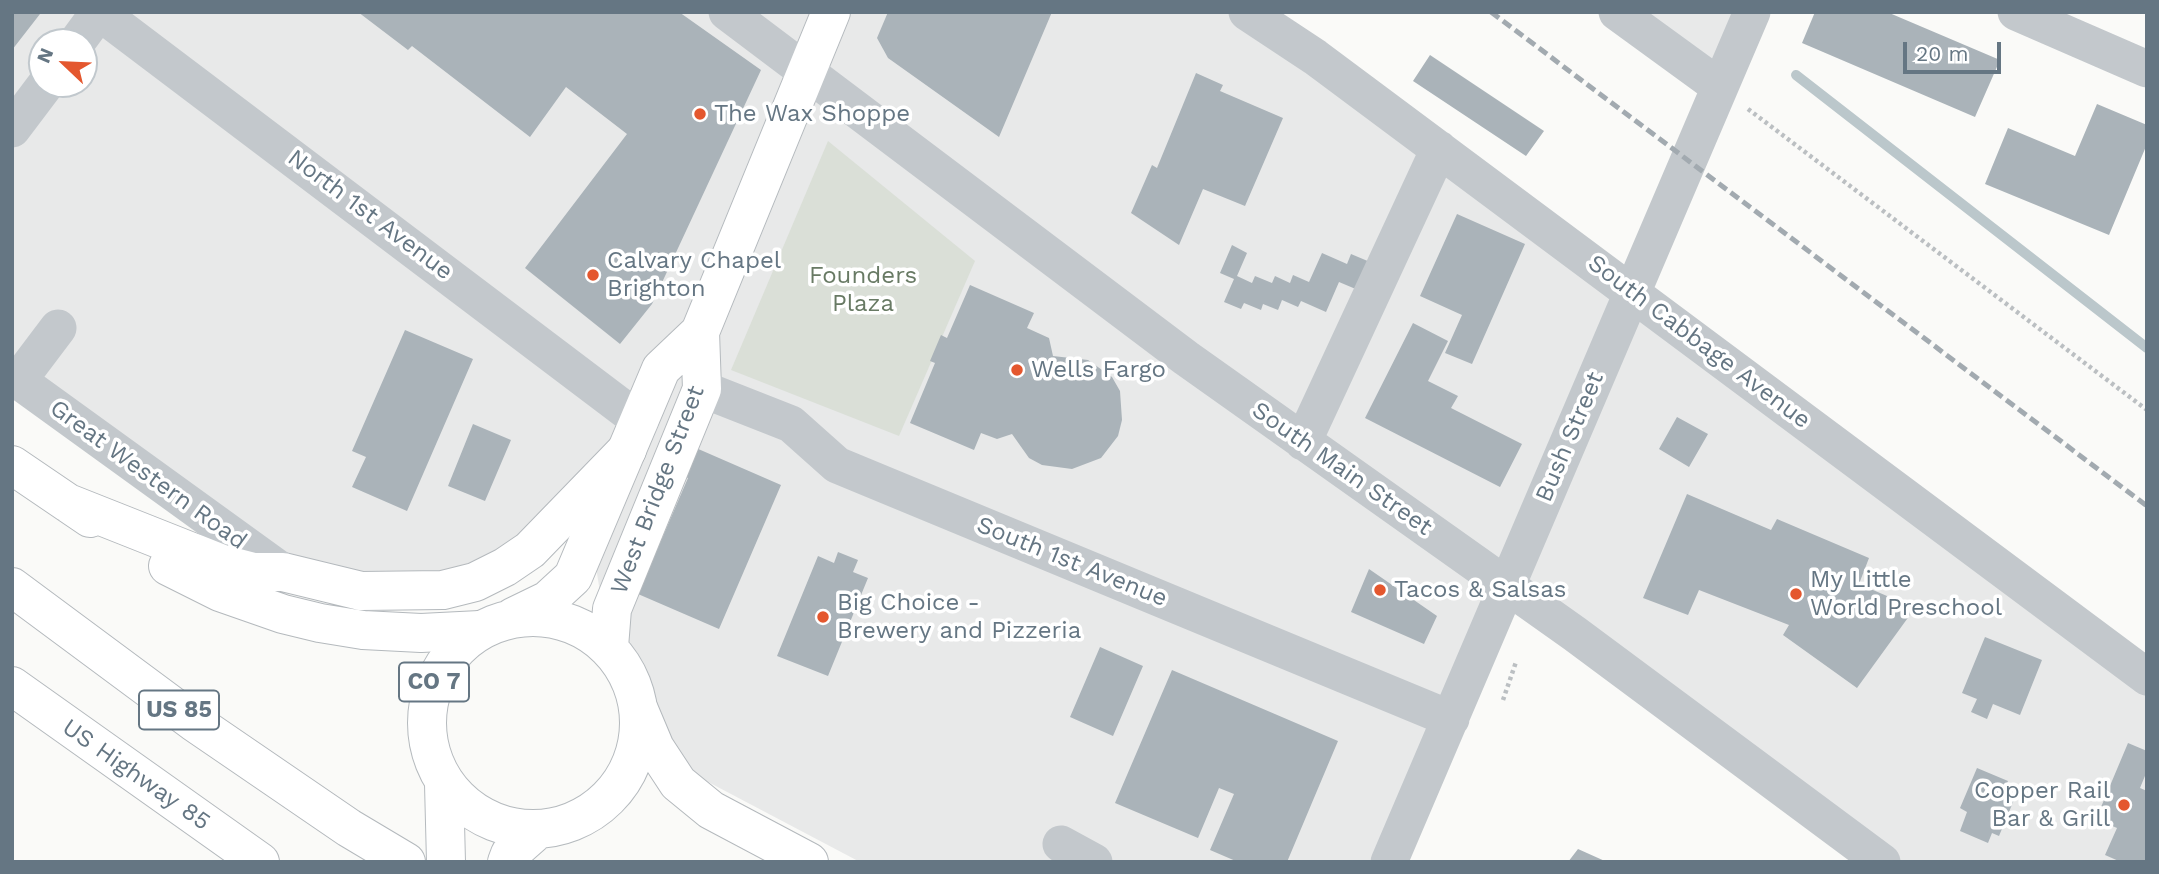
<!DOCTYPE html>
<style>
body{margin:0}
#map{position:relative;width:2159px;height:874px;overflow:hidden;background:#fafaf8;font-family:"Work Sans",sans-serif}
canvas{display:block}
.frame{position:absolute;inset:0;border:14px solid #657683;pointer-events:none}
.north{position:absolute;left:28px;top:28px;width:70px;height:70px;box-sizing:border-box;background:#fff;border:2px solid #c1c8cd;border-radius:50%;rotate:293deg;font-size:19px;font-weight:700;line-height:28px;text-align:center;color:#657683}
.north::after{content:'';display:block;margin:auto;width:24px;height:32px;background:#e4572e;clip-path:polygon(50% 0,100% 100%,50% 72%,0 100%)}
.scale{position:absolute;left:1903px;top:42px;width:98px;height:32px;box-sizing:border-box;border:4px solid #657683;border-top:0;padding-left:9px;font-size:21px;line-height:24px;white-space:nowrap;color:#657683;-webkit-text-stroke:5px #fff;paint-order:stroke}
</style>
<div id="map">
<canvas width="2159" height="874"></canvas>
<div class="frame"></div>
<div class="north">N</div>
<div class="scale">20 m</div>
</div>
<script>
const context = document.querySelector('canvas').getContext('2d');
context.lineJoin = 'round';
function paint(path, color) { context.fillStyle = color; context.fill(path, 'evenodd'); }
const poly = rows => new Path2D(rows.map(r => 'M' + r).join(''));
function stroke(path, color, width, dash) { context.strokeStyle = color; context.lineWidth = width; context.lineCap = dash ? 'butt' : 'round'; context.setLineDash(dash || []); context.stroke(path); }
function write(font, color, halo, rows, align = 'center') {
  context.font = font + ' "Work Sans",sans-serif'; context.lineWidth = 7; context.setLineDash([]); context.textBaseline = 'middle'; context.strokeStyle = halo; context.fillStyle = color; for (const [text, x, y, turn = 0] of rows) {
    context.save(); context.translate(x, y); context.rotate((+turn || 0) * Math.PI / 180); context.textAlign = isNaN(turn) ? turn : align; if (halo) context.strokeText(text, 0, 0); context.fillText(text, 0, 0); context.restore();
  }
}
const built = poly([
 [12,12,1247,12,2147,677,2147,862,1882,862,1507,586,1389,862,860,862,693,774,639,710,630,676,609,647,591,537,626,452,475,582,296,577,12,376],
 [42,42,84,42,84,84,42,84],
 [1617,12,1752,12,1720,87]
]);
const green = poly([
 [828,141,975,261,899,436,731,370]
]);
const stream = poly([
 [1796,75,2147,348]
]);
const building = poly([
 [12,12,40,14,12,50],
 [358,12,679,12,761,70,652,304,620,344,525,268,627,134,566,87,530,137,412,46,408,50],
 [888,12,1052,12,999,137,888,58,877,38],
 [1815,12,1887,12,2000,60,1975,117,1802,43],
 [1430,55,1544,131,1526,156,1413,81],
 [1196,73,1223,85,1220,91,1283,118,1245,206,1203,189,1179,245,1131,213,1152,165,1157,168],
 [2097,104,2147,125,2147,144,2109,235,1985,184,2008,128,2075,156],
 [1457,214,1525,244,1472,364,1445,353,1462,315,1420,296],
 [1232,245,1247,253,1237,276,1252,283,1255,276,1272,283,1275,276,1290,283,1293,275,1309,282,1322,253,1347,264,1351,254,1370,262,1358,290,1339,282,1326,312,1301,301,1298,307,1282,300,1278,310,1263,304,1261,310,1244,303,1241,309,1224,302,1234,279,1220,273],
 [970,285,1034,313,1027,328,1049,338,1053,356,1088,360,1112,377,1120,391,1122,420,1118,436,1101,458,1072,469,1042,465,1029,458,1012,434,997,439,981,433,974,450,910,423,935,363,930,361,941,335,947,338],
 [1413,323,1448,341,1428,381,1458,396,1451,408,1522,444,1500,487,1365,418],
 [405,330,473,359,407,511,352,487,366,457,352,451],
 [1677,417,1708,434,1689,467,1659,449],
 [473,424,511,440,485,501,448,486],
 [696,448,781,485,719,629,638,594,688,478,683,476],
 [1687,494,1771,530,1777,519,1869,558,1859,584,1915,608,1857,688,1783,635,1789,625,1699,590,1688,615,1643,598],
 [838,552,858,560,853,572,868,578,828,676,777,656,818,556,834,563],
 [1369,569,1437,616,1424,644,1351,612],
 [1985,637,2042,660,2020,715,1993,704,1987,719,1971,712,1977,699,1962,693],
 [1100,647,1143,666,1113,736,1070,717],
 [1172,670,1338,741,1287,862,1238,862,1210,850,1234,794,1219,788,1198,838,1115,803],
 [2128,743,2147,751,2147,771,2140,788,2147,791,2147,862,2121,862,2105,855,2117,828,2096,819],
 [1977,768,2008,781,2004,790,2016,795,1999,836,1992,833,1988,843,1960,831,1967,812,1960,808],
 [1578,849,1607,862,1568,862]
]);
const path = poly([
 [1748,109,2147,410],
 [1503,700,1516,662]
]);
const minor = poly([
 [727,12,1186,358,1575,634,1882,862],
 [1247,12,1315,57,2147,677],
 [1617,12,1720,87],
 [2016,12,2147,69],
 [77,42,99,12,640,421],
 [12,129,46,84],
 [12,376,283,572],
 [18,381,58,328],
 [702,389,791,424,837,465,1451,719],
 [1303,442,1439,149],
 [1061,844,1094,862],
 [1389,862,1752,12]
]);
const major = poly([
 '427 723a106 106 0 1 1 212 0a106 106 0 1 1-212 0Z',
 [513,617,548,600,573,577,661,369,700,332],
 [609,647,612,609,702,389,700,332,831,12],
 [444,784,446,862],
 [507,862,510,854,536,831]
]);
const highway = poly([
 [12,465,90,518],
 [68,503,222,564,253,572,283,572,361,591,443,590,475,582,505,567,530,550,627,450],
 [168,566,220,592,283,614,320,623,363,630,421,633,480,630],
 [12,587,194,722,349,828,406,862],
 [12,686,260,862],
 [639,710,655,748,678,783,711,810,809,862]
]);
const rail = poly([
 [1491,12,2147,506]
]);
const markers = [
 [700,114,7,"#e4572e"],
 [593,275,7,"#e4572e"],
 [1017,370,7,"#e4572e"],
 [1380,590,7,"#e4572e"],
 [1796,594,7,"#e4572e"],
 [823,617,7,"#e4572e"],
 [2124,805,7,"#e4572e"]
];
const shields = [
 [434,682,70],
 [179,710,80]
];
const shieldNames = [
 ["CO 7",434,682],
 ["US 85",179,710]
];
const poiNames = [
 ["The Wax Shoppe",714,114],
 ["Calvary Chapel",607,261],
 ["Brighton",607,289],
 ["Wells Fargo",1031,370],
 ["My Little",1810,580],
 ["World Preschool",1810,608],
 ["Tacos & Salsas",1394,590],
 ["Big Choice -",837,603],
 ["Brewery and Pizzeria",837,631],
 ["Copper Rail",2110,791,"right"],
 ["Bar & Grill",2110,819,"right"]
];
const streetNames = [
 ["North 1st Avenue",370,215,37],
 ["South Cabbage Avenue",1699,342,37],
 ["Bush Street",1570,437,-67],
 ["South Main Street",1342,469,35],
 ["Great Western Road",148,475,36],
 ["West Bridge Street",658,490,-69],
 ["South 1st Avenue",1072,562,22],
 ["US Highway 85",136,775,35]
];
const parkNames = [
 ["Founders",863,276],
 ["Plaza",863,304]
];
paint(built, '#e8e9e9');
paint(green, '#dadfd7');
stroke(stream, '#bbc7cb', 10);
paint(building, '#aab3b9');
stroke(major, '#b5babe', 40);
stroke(highway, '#b4b9bd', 40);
stroke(path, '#bbbfc2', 4.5, [3.5, 3.5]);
stroke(minor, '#c3c8cc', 37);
stroke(major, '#fff', 38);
stroke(highway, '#fff', 38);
stroke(rail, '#a2aab0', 5, [10, 5]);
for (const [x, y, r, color] of markers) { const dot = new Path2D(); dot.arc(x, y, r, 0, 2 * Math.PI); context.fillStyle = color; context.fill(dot); stroke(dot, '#fff', 2.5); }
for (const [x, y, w] of shields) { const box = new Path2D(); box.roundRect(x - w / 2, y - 19.5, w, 39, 5); context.fillStyle = '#fff'; context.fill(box); stroke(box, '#657683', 2); }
write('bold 23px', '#657683', null, shieldNames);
write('24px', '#657683', '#fff', poiNames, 'left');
write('24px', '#657683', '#fff', streetNames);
write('24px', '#687a64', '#fff', parkNames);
</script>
